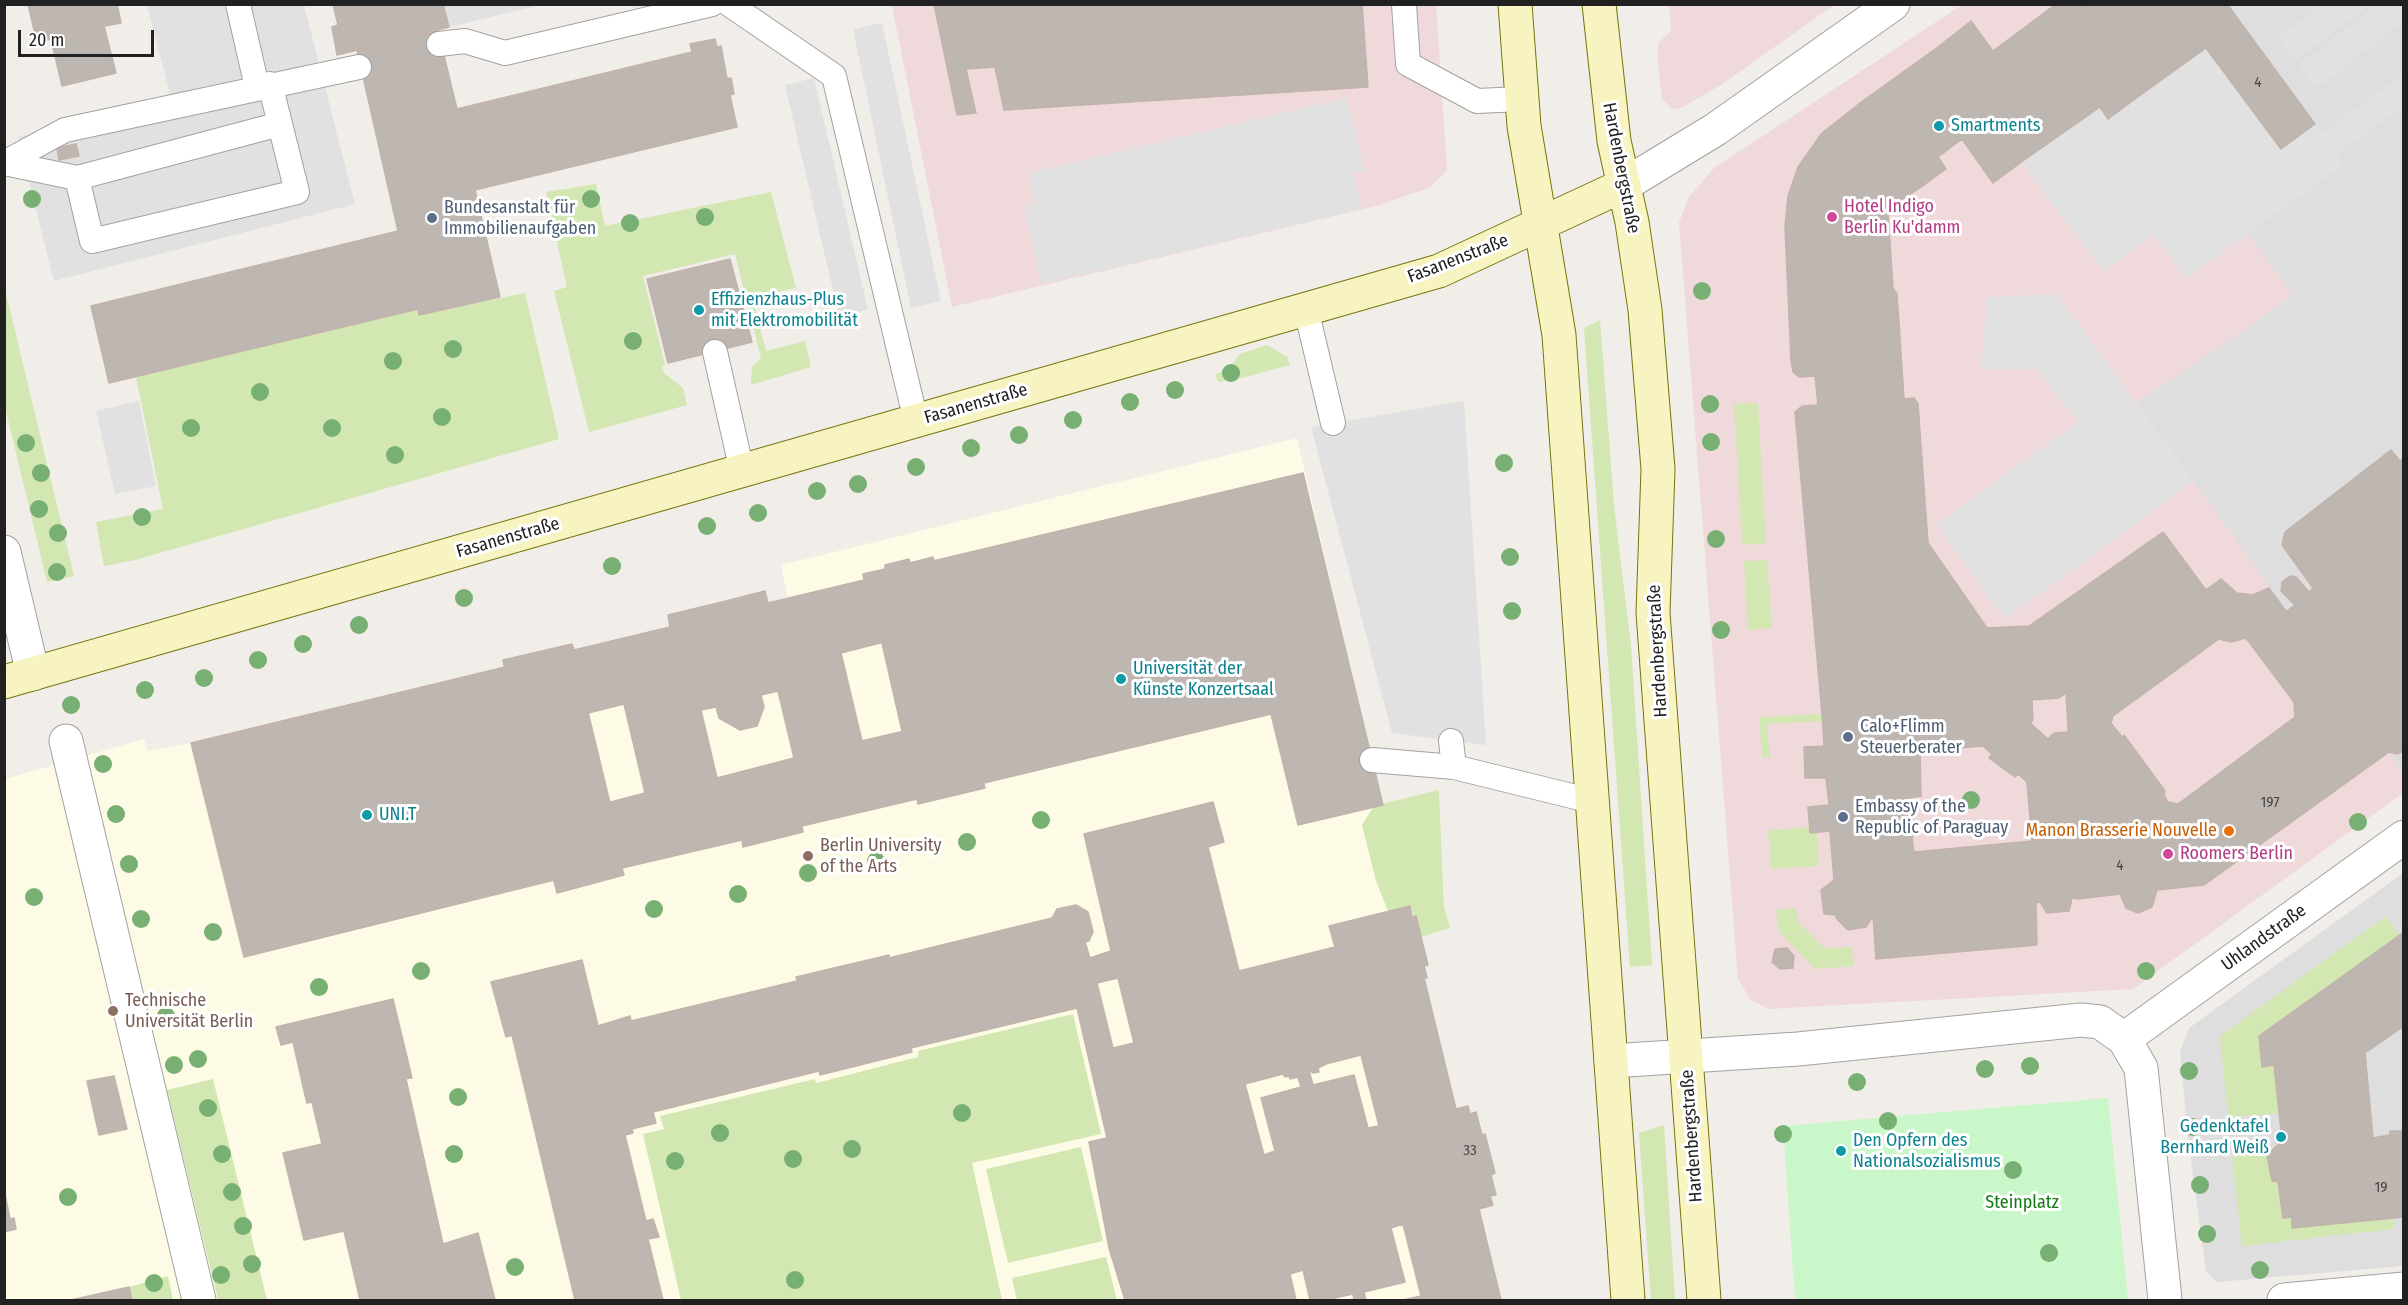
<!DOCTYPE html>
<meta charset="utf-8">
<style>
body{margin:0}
#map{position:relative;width:2408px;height:1305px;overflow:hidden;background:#f1ede8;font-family:"Fira Sans Condensed",sans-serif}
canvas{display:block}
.frame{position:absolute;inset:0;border:6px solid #212121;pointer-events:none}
.scale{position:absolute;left:18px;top:30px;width:136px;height:27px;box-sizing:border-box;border:3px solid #212121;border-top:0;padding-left:8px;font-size:18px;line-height:21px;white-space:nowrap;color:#212121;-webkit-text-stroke:4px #fff;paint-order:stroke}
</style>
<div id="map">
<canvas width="2408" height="1305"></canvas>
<div class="frame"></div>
<div class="scale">20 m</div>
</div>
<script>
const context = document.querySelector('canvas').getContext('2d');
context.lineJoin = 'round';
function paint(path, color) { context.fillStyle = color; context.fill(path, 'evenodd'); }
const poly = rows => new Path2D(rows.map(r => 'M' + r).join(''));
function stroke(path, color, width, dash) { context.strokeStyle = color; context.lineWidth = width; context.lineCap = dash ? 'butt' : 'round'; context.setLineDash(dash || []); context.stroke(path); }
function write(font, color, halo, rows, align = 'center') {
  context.font = font + ' "Fira Sans Condensed",sans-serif'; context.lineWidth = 6; context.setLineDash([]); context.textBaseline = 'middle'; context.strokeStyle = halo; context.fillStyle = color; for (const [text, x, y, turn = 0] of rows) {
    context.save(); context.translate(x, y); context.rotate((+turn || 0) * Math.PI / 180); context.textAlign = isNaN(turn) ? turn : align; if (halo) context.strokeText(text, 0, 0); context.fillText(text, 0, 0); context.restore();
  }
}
const residential = poly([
 [2082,5,2403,5,2403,774,2137,403],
 [2403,873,2403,1266,2217,1282,2206,1272,2188,1138,2180,1051,2189,1028]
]);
const commercial = poly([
 [892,5,1436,5,1447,171,1429,188,1376,206,952,307],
 [1669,5,1834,5,1721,85,1681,108,1672,109,1662,99,1658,64,1658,43,1671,31],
 [1962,5,2082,5,2293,296,2137,403,2389,752,2403,774,2403,793,2133,989,1768,1009,1750,999,1738,979,1679,222,1689,197,1714,168]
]);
const education = poly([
 [1297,438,1383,804,1439,790,1444,907,1450,928,1421,937,1428,965,1424,966,1424,978,1456,1108,1468,1106,1470,1113,1476,1112,1482,1134,1485,1134,1495,1173,1491,1175,1496,1195,1490,1197,1493,1205,1479,1209,1501,1300,5,1300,5,779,144,739,148,751,191,743,505,668,503,660,572,644,574,650,670,627,668,615,765,591,769,603,788,598,781,565]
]);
const grass = poly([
 [596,184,605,226,771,192,796,288,752,297,766,351,805,341,811,367,751,385,752,367,761,358,735,254,643,276,665,365,662,366,664,373,683,388,687,405,589,432,554,291,567,287,546,192],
 [4,285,74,576,47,582,5,407],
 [525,293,559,439,135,560,104,566,96,522,163,509,136,377,418,309,419,315],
 [1600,320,1614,505,1631,646,1652,965,1630,967,1584,328],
 [1267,345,1287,357,1290,365,1234,380,1218,382,1215,374,1227,371,1240,354],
 [1758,403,1766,543,1742,545,1734,404],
 [1767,560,1772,628,1748,630,1744,561],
 [1822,714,1823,721,1767,724,1770,757,1762,758,1759,717],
 [1439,790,1444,907,1450,928,1421,937,1410,906,1388,911,1376,881,1362,825,1374,806],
 [1809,827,1810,832,1817,832,1819,866,1771,869,1768,831],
 [1795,908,1800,924,1824,948,1851,947,1854,966,1815,969,1779,932,1776,910],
 [2386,916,2399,936,2259,1036,2262,1067,2274,1065,2279,1113,2228,1118,2220,1036],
 [1073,1014,1101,1134,972,1163,1002,1300,681,1300,643,1134,664,1129,660,1116,815,1079,816,1083,918,1057,918,1051],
 [213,1079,267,1300,218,1300,167,1090],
 [1664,1125,1675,1300,1651,1300,1639,1133],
 [1081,1147,1103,1241,1008,1263,986,1169],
 [2267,1155,2272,1181,2278,1182,2283,1218,2292,1217,2292,1227,2393,1218,2394,1229,2242,1246,2232,1156],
 [1106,1257,1117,1300,1017,1300,1012,1278],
 [168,1276,173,1300,132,1300,129,1287]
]);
const park = poly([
 [2108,1098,2128,1300,1795,1300,1783,1126]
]);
const parking = poly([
 [443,4,540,5,449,27],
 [147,5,304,5,355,204,54,281,18,137,171,98],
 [2321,5,2370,5,2295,61,2277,38],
 [2378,5,2403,5,2403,22,2317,88,2299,65],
 [882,23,941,301,911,308,853,29],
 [2206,48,2281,149,2315,124,2322,133,2403,74,2403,106,2337,154,2343,165,2186,279,2154,235,2104,271,2021,163,2100,107,2109,119],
 [814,78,868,310,839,316,785,85],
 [1347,98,1365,171,1353,174,1362,209,1041,284,1024,206,1035,203,1028,173],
 [2057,294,2193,482,2005,619,1936,525,2078,422,2036,369,1981,369,1987,297],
 [139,401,156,486,115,494,96,411],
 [1464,401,1486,745,1392,733,1311,427]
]);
const building = poly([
 [28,4,117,4,121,23,104,26,116,73,62,86,51,39,37,43,28,4],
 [333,4,443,4,449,27,337,55,332,27,338,25,333,4],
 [934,4,1362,4,1368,87,1004,110,995,67,966,69,976,113,957,115,934,4],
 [2056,4,2082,4,2146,91,2108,119,2100,107,2020,163,1938,47,1971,21,1993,51,2056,4],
 [2082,4,2227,4,2315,124,2281,149,2206,48,2146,91,2082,4],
 [438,31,457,109,692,52,690,44,715,39,717,47,721,46,727,79,731,78,734,94,730,95,737,127,475,190,500,297,419,315,418,309,109,383,91,306,398,231,357,50,438,31],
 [1938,47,2020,163,1993,183,1962,139,1938,157,1946,169,1924,185,1864,100,1938,47],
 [1864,100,1924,185,1895,204,1888,214,1893,288,1791,360,1785,227,1788,196,1798,167,1822,133,1864,100],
 [76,144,79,156,59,160,57,148,76,144],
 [730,259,752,342,668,363,647,279,730,259],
 [1893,288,1897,294,1904,399,1914,398,1918,404,1928,543,1987,628,2029,626,2163,532,2206,590,2059,698,1822,714,1795,412,1802,406,1818,405,1815,376,1799,377,1793,372,1791,360,1893,288],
 [2391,450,2400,461,2404,458,2404,750,2398,754,2389,752,2287,611,2295,605,2281,591,2282,582,2290,576,2296,577,2309,592,2313,588,2282,545,2285,532,2391,450],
 [1303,473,1383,805,1298,825,1271,714,984,783,967,716,902,731,882,643,946,626,933,561,1303,473],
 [933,557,946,626,841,653,862,741,967,716,985,788,918,804,917,799,802,826,803,832,743,847,742,840,622,868,624,875,557,893,539,821,645,793,624,704,517,731,503,660,572,644,574,650,670,627,668,615,722,602,765,591,768,603,864,580,863,574,885,569,885,565,909,559,910,563,933,557],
 [778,691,794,758,717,778,701,710,716,707,719,718,740,730,757,726,764,707,761,695,778,691],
 [2221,579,2237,593,2253,595,2269,588,2389,752,2204,885,2157,890,2152,907,2138,913,2126,908,2120,894,2078,899,2066,693,2221,579],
 [2246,638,2294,702,2295,717,2178,804,2168,802,2164,795,2165,791,2124,735,2122,737,2111,723,2113,716,2219,639,2231,642,2246,638],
 [505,667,517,731,588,712,610,803,539,821,554,880,244,957,191,743,505,667],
 [2032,700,2033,720,2030,723,2048,739,2054,733,2069,732,2078,899,2072,898,2069,911,2047,913,2040,902,2036,903,2037,945,1876,959,1873,916,1866,927,1848,930,1836,918,1836,915,1824,914,1821,890,1834,880,1830,831,1810,833,1808,807,1829,805,1826,778,1805,778,1804,747,1824,746,1822,714,2032,700],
 [1983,746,1992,754,1989,758,2015,777,2018,774,2027,782,2032,841,1914,852,1912,838,1915,831,1909,798,1921,796,1920,751,1983,746],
 [1213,802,1224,842,1208,847,1239,971,1335,947,1329,926,1410,906,1412,917,1416,916,1428,965,1424,966,1427,978,1424,978,1456,1109,1468,1106,1470,1114,1476,1112,1482,1135,1485,1134,1495,1173,1491,1175,1496,1195,1490,1196,1493,1205,1479,1209,1501,1300,1403,1300,1421,1296,1403,1224,1391,1228,1405,1282,1364,1292,1366,1300,1354,1300,1353,1294,1326,1300,1310,1300,1303,1270,1290,1274,1296,1300,1125,1300,1109,1248,1089,1142,1107,1138,1077,1008,911,1048,912,1052,820,1075,819,1071,653,1112,656,1123,632,1129,633,1133,625,1135,646,1221,653,1219,659,1237,648,1239,663,1300,575,1300,512,1035,506,1037,491,982,582,960,598,1026,630,1016,631,1021,797,981,796,977,889,955,889,958,1052,918,1057,909,1076,905,1088,912,1093,932,1089,941,1085,942,1090,958,1111,951,1084,834,1213,802],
 [1118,978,1134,1043,1113,1048,1097,983,1118,978],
 [1361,1055,1379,1126,1368,1128,1354,1075,1313,1085,1309,1070,1313,1073,1319,1072,1318,1068,1326,1064,1361,1055],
 [1283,1074,1285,1077,1289,1076,1290,1079,1298,1077,1301,1087,1261,1098,1275,1151,1264,1155,1245,1084,1283,1074],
 [2404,932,2404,1026,2365,1053,2373,1138,2390,1135,2390,1131,2403,1131,2404,1123,2404,1217,2292,1228,2292,1217,2283,1218,2278,1182,2272,1181,2267,1155,2282,1141,2274,1065,2262,1067,2259,1036,2404,932],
 [1787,948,1794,956,1793,968,1780,969,1772,962,1775,949,1787,948],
 [393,999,412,1078,409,1078,408,1073,400,1074,401,1078,314,1098,312,1094,305,1095,293,1042,281,1045,276,1027,393,999],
 [408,1073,409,1078,406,1079,443,1244,478,1233,495,1300,360,1300,344,1231,304,1240,283,1153,322,1144,312,1102,307,1103,305,1095,312,1094,314,1098,401,1078,400,1074,408,1073],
 [114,1076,127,1129,99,1135,87,1081,114,1076],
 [4,1189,10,1219,14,1218,16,1229,4,1232,4,1189],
 [129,1287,132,1300,71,1300,129,1287]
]);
const lane = poly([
 [238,4,257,87],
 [729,4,834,76,916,421],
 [1404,4,1408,64,1477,101,1521,99],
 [439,44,465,41,505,53,712,4],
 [4,163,77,178,92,241,297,192,270,84],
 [4,163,65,130,359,67],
 [77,178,280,124],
 [1306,309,1333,423],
 [715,352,742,471],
 [1451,741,1454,767],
 [1372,760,1454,767,1592,801]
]);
const street = poly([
 [1624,185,1716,129,1893,4],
 [4,552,33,674],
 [66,741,199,1300],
 [2124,1039,2404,837],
 [1611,1061,1798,1049,2081,1020,2100,1022,2124,1039,2141,1068,2165,1300],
 [2284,1300,2404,1289]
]);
const secondary = poly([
 [1515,4,1524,126,1559,335,1628,1300],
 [1599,4,1614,141,1632,222,1645,310,1658,469,1653,613,1704,1300],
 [4,682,1439,271,1624,185]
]);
const trees = [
 [32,199],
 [591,199],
 [705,217],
 [630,223],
 [1702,291],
 [633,341],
 [453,349],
 [393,361],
 [1231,373],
 [1175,390],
 [260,392],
 [1130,402],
 [1710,404],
 [442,417],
 [1073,420],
 [191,428],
 [332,428],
 [1019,435],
 [1711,442],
 [26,443],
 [971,448],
 [395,455],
 [1504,463],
 [916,467],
 [41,473],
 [858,484],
 [817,491],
 [39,509],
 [758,513],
 [142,517],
 [707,526],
 [58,533],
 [1716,539],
 [1510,557],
 [612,566],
 [57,572],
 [464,598],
 [1512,611],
 [359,625],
 [1721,630],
 [303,644],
 [258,660],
 [204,678],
 [145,690],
 [71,705],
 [103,764],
 [1971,800],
 [116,814],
 [1041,820],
 [2358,822],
 [967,842],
 [876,861],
 [129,864],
 [808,873],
 [738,894],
 [34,897],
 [654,909],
 [141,919],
 [213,932],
 [421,971],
 [2146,971],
 [319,987],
 [166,1016],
 [198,1059],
 [174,1065],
 [2030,1066],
 [1985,1069],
 [2189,1071],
 [1857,1082],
 [458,1097],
 [208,1108],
 [962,1113],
 [1888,1121],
 [2193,1127],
 [720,1133],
 [1783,1134],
 [852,1149],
 [222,1154],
 [454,1154],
 [793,1159],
 [675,1161],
 [2013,1170],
 [2200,1185],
 [232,1192],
 [68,1197],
 [243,1226],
 [2207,1234],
 [2049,1253],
 [252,1264],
 [515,1267],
 [2260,1270],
 [221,1275],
 [795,1280],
 [154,1283]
];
const markers = [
 [1939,126,6,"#0f9aa8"],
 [1832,217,6,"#d1479c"],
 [432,218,6,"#5c6f8a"],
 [699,310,6,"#0f9aa8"],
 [1121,679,6,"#0f9aa8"],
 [1848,737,6,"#5c6f8a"],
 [367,815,6,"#0f9aa8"],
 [1843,817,6,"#5c6f8a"],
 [2229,831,6,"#e8710a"],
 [2168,854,6,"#d1479c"],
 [808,856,6,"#8d6e63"],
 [113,1011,6,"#8d6e63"],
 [2281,1137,6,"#0f9aa8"],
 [1841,1151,6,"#0f9aa8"]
];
const numberNames = [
 ["4",2258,83],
 ["197",2270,803],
 ["4",2120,866],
 ["33",1470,1151],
 ["19",2381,1188]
];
const cultureNames = [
 ["Smartments",1951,126],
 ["Effizienzhaus-Plus",711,300],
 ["mit Elektromobilität",711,321],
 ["Universität der",1133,669],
 ["Künste Konzertsaal",1133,690],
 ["UNI.T",379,815],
 ["Gedenktafel",2269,1127,"right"],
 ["Bernhard Weiß",2269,1148,"right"],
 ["Den Opfern des",1853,1141],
 ["Nationalsozialismus",1853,1162]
];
const streetNames = [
 ["Hardenbergstraße",1621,168,79],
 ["Fasanenstraße",1458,259,-21],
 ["Fasanenstraße",976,404,-16],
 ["Fasanenstraße",508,538,-16],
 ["Hardenbergstraße",1658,651,-93],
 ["Uhlandstraße",2264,938,-36],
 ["Hardenbergstraße",1692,1136,-94]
];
const hotelNames = [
 ["Hotel Indigo",1844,207],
 ["Berlin Ku'damm",1844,228],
 ["Roomers Berlin",2180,854]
];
const serviceNames = [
 ["Bundesanstalt für",444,208],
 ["Immobilienaufgaben",444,229],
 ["Calo+Flimm",1860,727],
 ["Steuerberater",1860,748],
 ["Embassy of the",1855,807],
 ["Republic of Paraguay",1855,828]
];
const foodNames = [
 ["Manon Brasserie Nouvelle",2217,831]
];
const educationNames = [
 ["Berlin University",820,846],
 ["of the Arts",820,867],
 ["Technische",125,1001],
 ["Universität Berlin",125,1022]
];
const parkNames = [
 ["Steinplatz",2022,1203]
];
paint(residential, '#dfdede');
paint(commercial, '#f0d9db');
paint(education, '#fdfbe5');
paint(grass, '#d2e7b2');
paint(park, '#caf7c9');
paint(parking, '#e1e1e1');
paint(building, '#beb6b1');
stroke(building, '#c2b3ab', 1.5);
stroke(lane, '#a2a2a2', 26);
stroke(street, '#a2a2a2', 35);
stroke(secondary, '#75750b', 35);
stroke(lane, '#fff', 24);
stroke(street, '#fff', 33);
stroke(secondary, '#f7f4c1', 33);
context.fillStyle = '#78af72';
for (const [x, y] of trees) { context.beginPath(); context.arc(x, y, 9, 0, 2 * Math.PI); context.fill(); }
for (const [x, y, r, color] of markers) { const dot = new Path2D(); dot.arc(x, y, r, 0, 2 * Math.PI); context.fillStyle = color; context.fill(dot); stroke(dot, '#fff', 2); }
write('15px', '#484645', null, numberNames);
write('18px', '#0d838f', '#fff', cultureNames, 'left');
write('18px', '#212121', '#fff', streetNames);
write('18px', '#b23c85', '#fff', hotelNames, 'left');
write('18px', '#4e5e75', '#fff', serviceNames, 'left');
write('18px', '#c56008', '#fff', foodNames, 'right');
write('18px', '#785e54', '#fff', educationNames, 'left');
write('18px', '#157c12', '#fff', parkNames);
</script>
